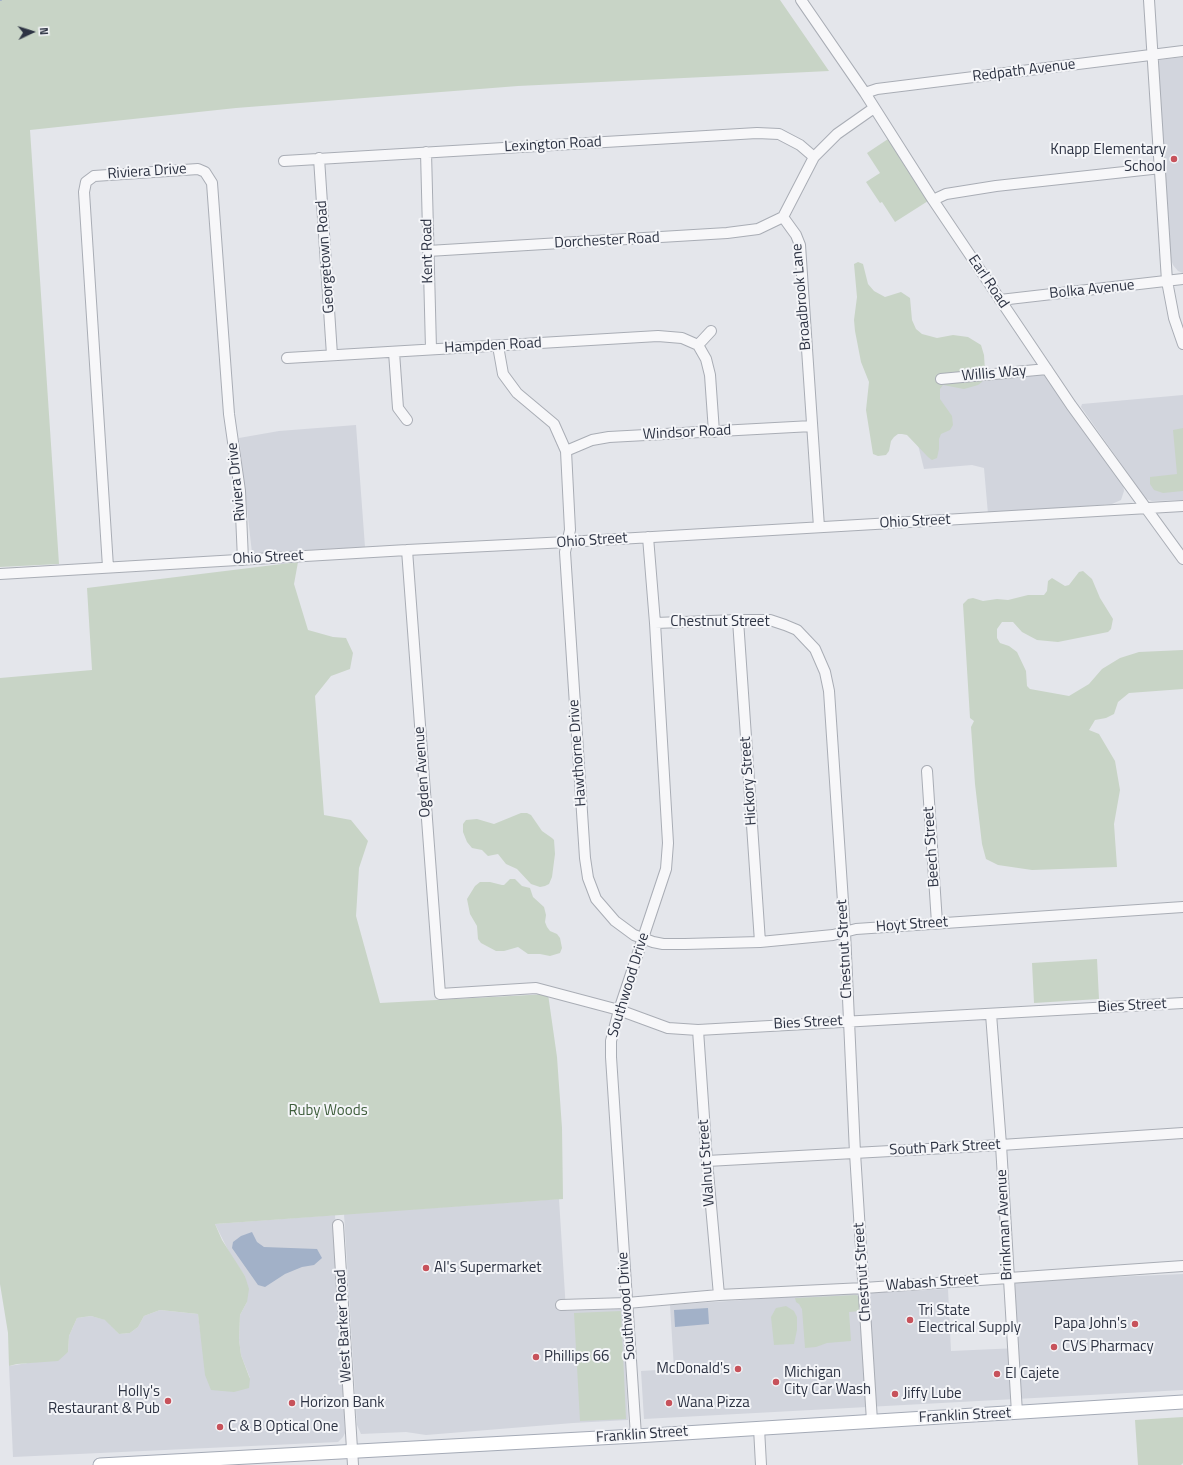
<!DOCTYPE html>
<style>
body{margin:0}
#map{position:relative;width:1183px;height:1465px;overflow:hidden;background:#e4e6eb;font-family:"Titillium Web",sans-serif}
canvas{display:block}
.north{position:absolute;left:12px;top:12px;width:40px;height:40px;-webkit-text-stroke:3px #f4f5f8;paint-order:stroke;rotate:86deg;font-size:11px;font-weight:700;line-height:16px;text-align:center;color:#2d3343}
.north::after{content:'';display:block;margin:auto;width:14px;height:18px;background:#2d3343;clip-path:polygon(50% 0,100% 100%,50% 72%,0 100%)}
</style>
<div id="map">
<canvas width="1183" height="1465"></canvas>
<div class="north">N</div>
</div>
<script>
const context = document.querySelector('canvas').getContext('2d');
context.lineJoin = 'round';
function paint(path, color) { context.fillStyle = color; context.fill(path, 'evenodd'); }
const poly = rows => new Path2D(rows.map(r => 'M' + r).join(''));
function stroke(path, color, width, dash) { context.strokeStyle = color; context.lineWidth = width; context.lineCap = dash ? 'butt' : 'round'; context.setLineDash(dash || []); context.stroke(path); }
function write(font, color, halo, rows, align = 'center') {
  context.font = font + ' "Titillium Web",sans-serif'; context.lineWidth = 4; context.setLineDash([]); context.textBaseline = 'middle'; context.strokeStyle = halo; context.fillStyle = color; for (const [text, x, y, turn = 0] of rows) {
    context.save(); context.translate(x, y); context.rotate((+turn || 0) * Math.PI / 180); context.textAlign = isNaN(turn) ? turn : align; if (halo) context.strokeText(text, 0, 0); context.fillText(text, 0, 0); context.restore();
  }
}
const built = poly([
 [1183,57,1183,273,1178,271,1173,265,1171,259,1158,60],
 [1043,371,1123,483,1124,491,1121,500,1112,504,988,514,984,468,972,465,924,469,903,384],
 [1183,395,1183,500,1152,501,1146,499,1081,407,1082,404],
 [356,425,365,547,252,553,239,438,279,431],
 [559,1199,566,1311,623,1309,628,1420,573,1423,426,1435,406,1432,361,1434,357,1425,344,1214],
 [335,1215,345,1433,343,1437,338,1442,13,1457,9,1366,34,1362,68,1352,69,1336,77,1318,91,1316,106,1320,119,1334,130,1333,138,1327,144,1316,160,1310,198,1314,201,1336,250,1378,241,1355,239,1340,240,1315,247,1302,245,1276,232,1258,215,1224],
 [1183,1274,1183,1390,644,1419,641,1371,674,1369,670,1305,802,1296,948,1289,951,1351,1018,1348,1015,1283,1089,1278]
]);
const green = poly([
 [0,0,780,0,829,71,518,86,236,108,30,130,59,564,0,567],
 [888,139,928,201,895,222,882,202,880,203,866,182,880,173,867,153],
 [858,262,863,264,868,284,874,291,885,297,901,292,910,298,912,320,916,329,922,334,937,338,953,335,968,337,981,345,984,355,985,371,982,382,978,385,964,389,943,385,940,389,940,399,952,416,953,425,950,430,941,434,939,439,939,449,937,458,932,460,928,457,907,435,902,434,898,434,894,437,891,441,889,451,886,455,878,456,873,454,866,410,869,382,861,362,855,331,854,320,857,297,854,264],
 [1183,428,1183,491,1163,493,1154,490,1150,484,1150,477,1177,474,1173,430],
 [298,562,294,584,308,630,333,637,346,638,353,653,350,669,331,676,315,696,324,815,351,820,368,841,359,868,356,916,380,1003,548,994,557,1057,562,1128,563,1199,215,1224,222,1240,245,1276,249,1289,247,1302,240,1315,239,1340,241,1355,250,1379,249,1388,234,1392,211,1390,205,1375,198,1314,160,1310,144,1316,138,1327,130,1333,119,1334,105,1320,91,1316,77,1318,69,1336,68,1352,58,1361,17,1364,9,1366,8,1333,0,1284,0,678,92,670,87,588],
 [1083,571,1092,579,1100,598,1113,619,1111,629,1108,632,1058,642,1037,640,1022,632,1013,622,1002,622,997,629,997,638,1000,643,1009,646,1017,652,1026,671,1027,686,1030,689,1069,696,1089,684,1102,669,1120,658,1139,652,1183,650,1183,689,1129,693,1118,702,1114,714,1106,718,1095,720,1089,730,1099,734,1115,761,1120,790,1114,824,1117,867,1032,870,998,865,986,859,982,844,975,784,971,727,974,721,970,718,963,604,968,599,973,598,983,601,997,599,1008,600,1028,595,1044,595,1047,591,1048,581,1052,578,1065,586,1069,585,1079,572],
 [521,813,527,813,531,815,542,831,552,838,554,840,555,854,552,877,549,884,545,886,540,887,531,884,517,869,506,864,498,854,488,856,482,850,472,848,467,842,463,832,463,824,466,820,477,819,494,824],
 [510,879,515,879,522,886,530,888,533,897,544,907,546,915,545,922,547,927,550,931,557,934,560,938,562,948,560,953,550,956,540,954,528,954,518,947,504,951,496,951,481,943,478,939,477,926,470,914,467,899,475,886,480,882,490,882,502,885,504,885],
 [1097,959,1099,999,1034,1003,1032,963],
 [856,1295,860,1297,861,1309,860,1311,849,1312,851,1341,827,1343,816,1347,805,1348,802,1309,799,1304,796,1302,795,1298],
 [786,1306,794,1311,797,1317,797,1330,794,1344,774,1345,771,1317,776,1308],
 [621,1311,626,1419,580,1421,574,1313],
 [1183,1417,1183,1463,1181,1465,1138,1465,1135,1420]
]);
const water = poly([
 [252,1232,257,1242,264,1247,317,1249,322,1258,314,1265,302,1267,285,1274,265,1287,258,1285,232,1248,233,1242,241,1236],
 [708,1308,709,1324,675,1327,674,1310]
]);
const stream = poly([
 [0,0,1,0]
]);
const minor = poly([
 [801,0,865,93,933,200,1071,405,1183,559],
 [1149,0,1167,281,1174,318,1183,344],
 [865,93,877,89,1183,51],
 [426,152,431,349],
 [319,158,332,355],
 [284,161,757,133,779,134,800,145,814,157],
 [933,200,946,194,996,186,1161,168],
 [428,251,727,233,758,229,783,217],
 [1000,300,1183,279],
 [698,345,711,331],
 [498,346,503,374,517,393,554,424,566,451,570,530,565,552,585,858,588,878,596,899,615,921,634,935,653,942,663,944,685,944,760,942,833,935,856,929,1183,907],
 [394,352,398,408,407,420],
 [287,358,658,336,682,338,698,345,706,359,710,375,714,432],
 [941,379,1047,369],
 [566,451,592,440,609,437,812,426],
 [819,527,800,245,796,235,783,217,814,157,837,134,874,108],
 [407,550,440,994,536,988,619,1010,668,1028,698,1030,1183,1003],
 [108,567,84,192,86,182,94,176,198,169,205,172,212,183,229,414,240,491,243,560],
 [0,574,407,550,567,542,1183,506],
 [738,620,760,942],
 [655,623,738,620,770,620,785,625,797,630,815,649,825,672,829,691,845,932,855,1153,872,1421],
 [927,771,937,923],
 [991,1014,1001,1145,1017,1413],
 [698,1030,707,1161,719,1295],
 [707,1161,1001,1145,1183,1133],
 [338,1225,353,1465],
 [561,1305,627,1303,719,1295,864,1288,1183,1266],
 [759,1428,761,1465],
 [636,1436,611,1057,611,1041,619,1010,666,869,668,843,655,623,648,537]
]);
const major = poly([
 [100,1465,636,1436,1183,1402]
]);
const markers = [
 [1174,159,4,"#c7525b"],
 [426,1268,4,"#c7525b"],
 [910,1320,4,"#c7525b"],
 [1135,1324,4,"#c7525b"],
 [1054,1347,4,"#c7525b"],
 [536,1357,4,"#c7525b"],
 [738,1369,4,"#c7525b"],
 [997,1374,4,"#c7525b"],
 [776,1382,4,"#c7525b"],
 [895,1394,4,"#c7525b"],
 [168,1401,4,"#c7525b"],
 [292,1403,4,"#c7525b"],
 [669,1403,4,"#c7525b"],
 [220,1427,4,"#c7525b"]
];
const streetNames = [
 ["Redpath Avenue",1024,71,-7],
 ["Lexington Road",553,145,-3],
 ["Riviera Drive",147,172,-4],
 ["Dorchester Road",607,241,-3],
 ["Kent Road",428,251,-91],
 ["Georgetown Road",326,257,-94],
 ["Earl Road",988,282,56],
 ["Bolka Avenue",1092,290,-6],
 ["Broadbrook Lane",802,297,-95],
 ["Hampden Road",493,346,-3],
 ["Willis Way",994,374,-5],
 ["Windsor Road",687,433,-3],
 ["Riviera Drive",237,482,-96],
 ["Ohio Street",915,522,-3],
 ["Ohio Street",592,541,-4],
 ["Ohio Street",268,558,-3],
 ["Chestnut Street",720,622],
 ["Hawthorne Drive",578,753,-94],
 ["Ogden Avenue",423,772,-94],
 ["Hickory Street",749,781,-94],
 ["Beech Street",932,847,-94],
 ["Hoyt Street",912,925,-4],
 ["Chestnut Street",845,949,-93],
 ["Southwood Drive",629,985,-73],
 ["Bies Street",1132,1006,-3],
 ["Bies Street",808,1023,-3],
 ["South Park Street",945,1148,-3],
 ["Walnut Street",707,1163,-94],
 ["Brinkman Avenue",1005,1225,-93],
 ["Chestnut Street",863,1272,-94],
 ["Wabash Street",932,1283,-4],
 ["Southwood Drive",627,1306,-94],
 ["West Barker Road",344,1326,-93],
 ["Franklin Street",965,1416,-3],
 ["Franklin Street",642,1435,-4]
];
const poiNames = [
 ["Knapp Elementary",1166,150,"right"],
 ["School",1166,167,"right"],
 ["Al's Supermarket",434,1268],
 ["Tri State",918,1311],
 ["Electrical Supply",918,1328],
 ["Papa John's",1127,1324,"right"],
 ["CVS Pharmacy",1062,1347],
 ["Phillips 66",544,1357],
 ["McDonald's",730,1369,"right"],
 ["Michigan",784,1373],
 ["City Car Wash",784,1390],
 ["El Cajete",1005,1374],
 ["Holly's",160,1392,"right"],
 ["Restaurant & Pub",160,1409,"right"],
 ["Jiffy Lube",903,1394],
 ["Horizon Bank",300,1403],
 ["Wana Pizza",677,1403],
 ["C & B Optical One",228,1427]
];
const parkNames = [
 ["Ruby Woods",328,1111]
];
paint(built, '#d2d5dd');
paint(green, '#c8d4c6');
paint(water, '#a2b1c8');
stroke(stream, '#a2b1c8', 2);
stroke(minor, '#a9adb5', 12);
stroke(major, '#a4aab6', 15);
stroke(minor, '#f7f7f9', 10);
stroke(major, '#fff', 13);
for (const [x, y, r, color] of markers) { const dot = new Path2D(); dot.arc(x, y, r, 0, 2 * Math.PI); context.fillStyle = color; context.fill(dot); stroke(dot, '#f4f5f8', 1.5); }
write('15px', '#2d3343', '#f4f5f8', streetNames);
write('15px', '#2d3343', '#f4f5f8', poiNames, 'left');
write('15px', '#3e5d3b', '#f4f5f8', parkNames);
</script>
